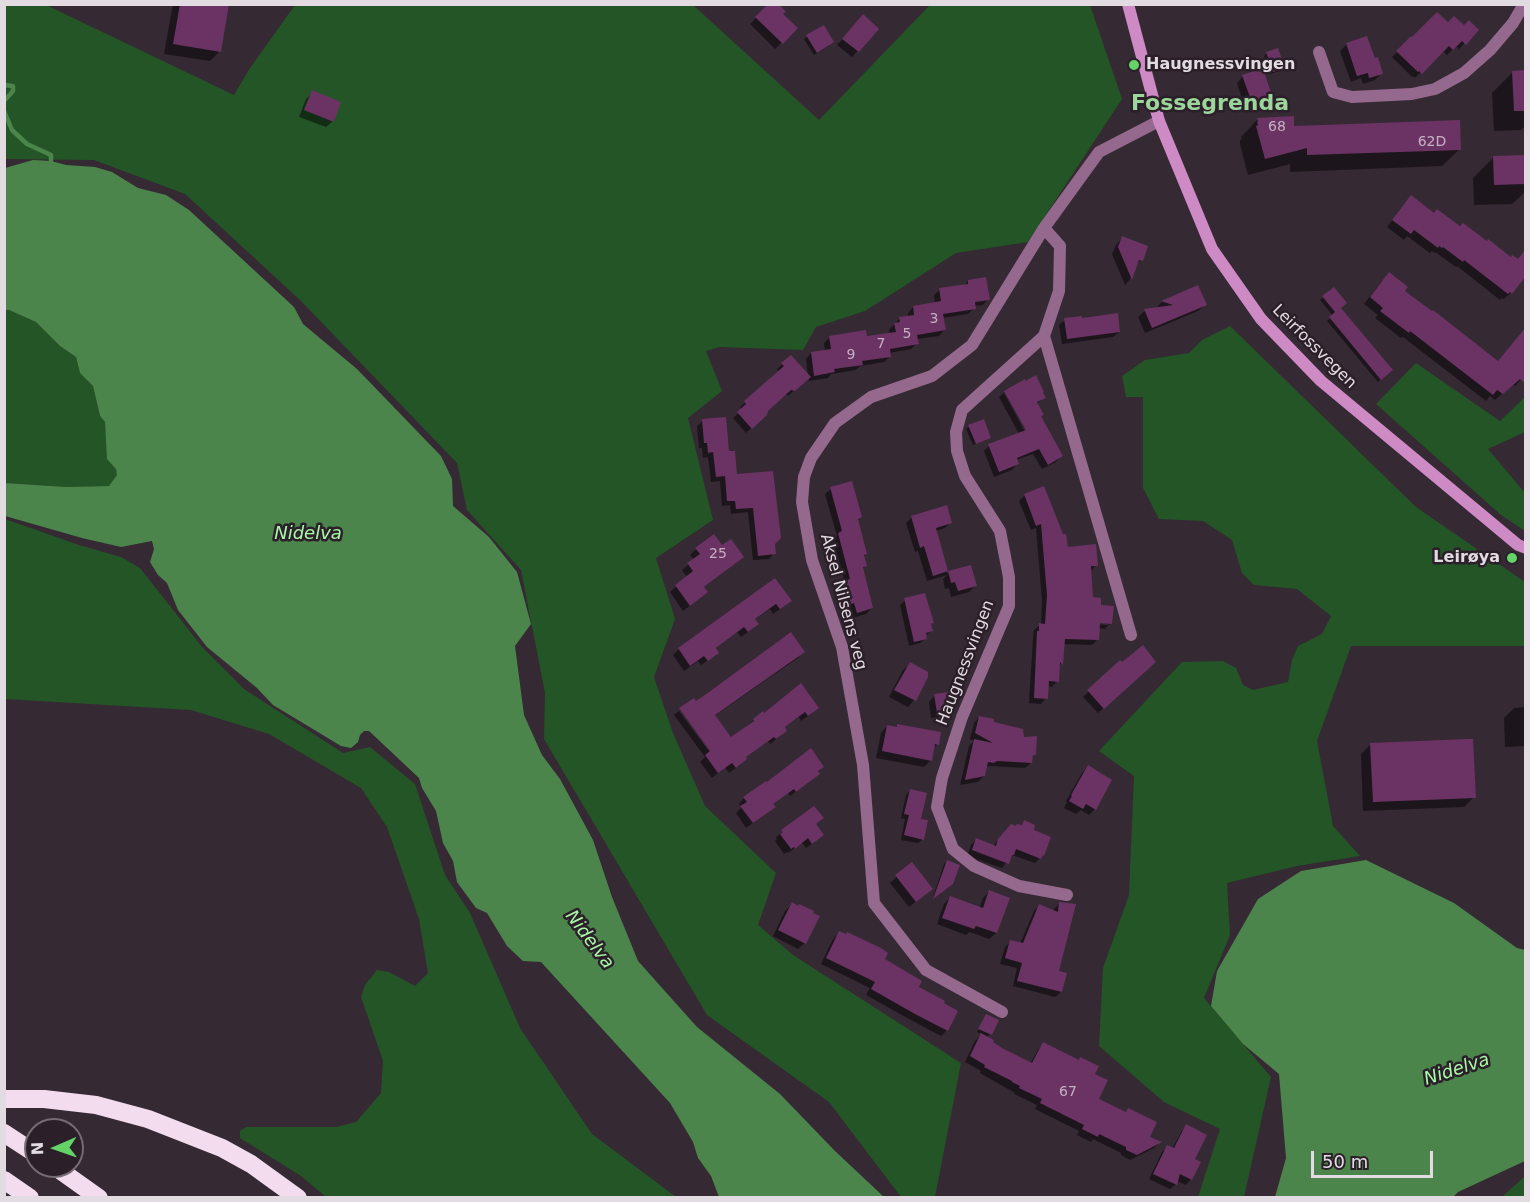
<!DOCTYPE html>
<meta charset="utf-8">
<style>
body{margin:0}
#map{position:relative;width:1530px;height:1202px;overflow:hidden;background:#352933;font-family:"DejaVu Sans",sans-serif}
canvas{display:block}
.frame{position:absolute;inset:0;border:6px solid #e2dbe1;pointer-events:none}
.north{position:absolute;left:24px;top:1118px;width:60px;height:60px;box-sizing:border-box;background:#2b2029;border:2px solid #746b73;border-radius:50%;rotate:268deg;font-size:16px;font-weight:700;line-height:24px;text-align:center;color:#e2dbe1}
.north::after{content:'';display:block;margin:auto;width:21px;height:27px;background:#64d468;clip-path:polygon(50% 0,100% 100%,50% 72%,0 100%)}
.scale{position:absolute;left:1311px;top:1151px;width:122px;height:27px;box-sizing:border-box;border:3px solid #e2dbe1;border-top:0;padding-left:8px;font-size:18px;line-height:21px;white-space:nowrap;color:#e2dbe1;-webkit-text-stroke:4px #2b2029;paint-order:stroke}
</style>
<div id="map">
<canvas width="1530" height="1202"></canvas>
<div class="frame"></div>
<div class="north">N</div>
<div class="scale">50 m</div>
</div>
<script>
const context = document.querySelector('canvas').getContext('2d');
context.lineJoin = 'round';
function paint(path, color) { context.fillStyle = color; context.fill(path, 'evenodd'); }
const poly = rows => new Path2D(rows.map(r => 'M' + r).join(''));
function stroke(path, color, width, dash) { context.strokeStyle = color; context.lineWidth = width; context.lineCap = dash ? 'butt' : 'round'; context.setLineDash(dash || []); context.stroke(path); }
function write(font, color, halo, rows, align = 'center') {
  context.font = font + ' "DejaVu Sans",sans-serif'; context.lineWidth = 5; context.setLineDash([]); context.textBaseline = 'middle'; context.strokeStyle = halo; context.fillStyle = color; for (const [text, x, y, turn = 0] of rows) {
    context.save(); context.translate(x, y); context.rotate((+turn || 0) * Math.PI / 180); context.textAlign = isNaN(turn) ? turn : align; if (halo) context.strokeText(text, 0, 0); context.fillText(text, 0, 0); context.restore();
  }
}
const green = poly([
 [5,5,46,5,234,95,250,68,295,5,693,5,819,120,930,5,1090,5,1122,99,1028,242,956,253,865,311,816,327,803,350,720,347,706,351,722,391,688,418,713,520,656,558,675,619,654,677,673,733,705,806,776,873,758,925,793,955,961,1063,935,1197,901,1197,829,1102,707,1015,544,739,545,693,521,570,467,510,457,463,301,301,185,194,94,160,5,159],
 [4,310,9,310,36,322,60,346,76,357,80,373,93,386,100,416,105,422,108,458,116,469,118,475,109,486,67,487,5,483],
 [1230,326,1416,507,1525,582,1525,646,1351,646,1317,741,1333,826,1360,856,1297,866,1227,883,1230,935,1204,998,1271,1077,1244,1197,1198,1197,1220,1129,1164,1102,1099,1046,1103,968,1129,895,1134,776,1099,751,1182,662,1223,661,1236,668,1243,685,1253,690,1288,682,1292,660,1298,646,1322,634,1331,616,1297,589,1254,585,1242,573,1232,540,1203,521,1159,519,1143,488,1143,397,1126,397,1122,376,1145,360,1189,353,1202,340],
 [1416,363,1500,421,1525,397,1525,432,1488,449,1525,493,1525,531,1501,515,1376,404],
 [5,519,79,545,121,557,140,568,203,648,244,689,343,753,370,747,415,784,445,875,470,913,520,1028,592,1134,676,1197,326,1197,301,1176,240,1138,240,1131,246,1127,336,1127,356,1122,381,1093,383,1061,361,997,365,985,377,970,389,972,415,986,428,973,419,919,387,827,361,788,269,734,191,710,5,699],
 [1525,1176,1525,1197,1502,1197]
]);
const water = poly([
 [33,160,51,161,66,165,95,167,112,172,138,188,166,195,189,210,294,307,303,324,357,369,441,456,452,479,453,506,489,537,517,572,531,624,515,646,524,715,542,755,560,779,593,840,612,897,638,961,697,1027,780,1094,835,1151,884,1197,719,1197,711,1176,698,1158,693,1142,670,1103,541,962,523,961,507,946,487,913,476,908,457,882,453,861,443,843,436,811,422,788,419,778,369,731,364,731,360,735,358,742,351,748,341,746,273,705,257,688,207,647,178,610,167,583,158,575,150,562,154,549,152,541,121,547,82,538,5,516,5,483,67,487,109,486,117,475,116,469,107,459,105,422,100,416,93,386,80,373,76,357,60,346,36,322,9,310,5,310,5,168],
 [1366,860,1454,903,1517,948,1525,950,1525,1161,1458,1192,1453,1197,1275,1197,1286,1158,1279,1074,1243,1044,1211,1006,1217,971,1258,899,1301,871]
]);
const shadow = poly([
 [173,4,228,4,220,51,210,61,164,54],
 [770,4,796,28,775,49,750,24],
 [858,22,877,29,852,57,837,45],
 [1448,24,1477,30,1459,49,1456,46,1447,55,1442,50,1415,78,1413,76,1412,77,1392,57,1411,38],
 [807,37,830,45,814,55,804,39],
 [1347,44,1374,60,1382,73,1375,80,1363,84,1361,78,1351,82,1340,51],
 [1267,53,1283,68,1280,71,1270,74,1264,56],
 [1513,72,1526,72,1526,125,1521,130,1494,131,1492,93],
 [1243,76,1271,95,1264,102,1245,108,1237,83],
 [313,92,333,121,326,127,299,117,306,99],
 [1258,119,1292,128,1460,149,1442,166,1290,172,1290,164,1248,175,1240,144,1240,140,1242,139,1241,137],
 [1526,156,1526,191,1512,204,1474,205,1473,178,1494,157],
 [1405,203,1434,214,1526,274,1511,293,1504,299,1502,298,1500,300,1457,266,1456,267,1435,252,1434,253,1432,251,1430,253,1407,236,1404,240,1387,227],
 [1122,238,1141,260,1135,266,1130,279,1125,285,1112,254,1116,245],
 [968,281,988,299,983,305,974,306,974,308,968,314,942,318,944,330,939,336,916,339,917,343,911,349,889,353,890,356,884,362,860,366,856,370,831,374,828,378,809,381,808,377,789,395,785,395,766,411,760,420,746,433,733,418,742,410,740,407,779,372,777,369,790,357,808,377,806,359,811,353,825,351,824,343,830,337,866,338,890,334,889,330,900,318,908,317,908,313,913,307,935,303,934,295,940,290,964,286],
 [1382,281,1403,291,1498,363,1526,374,1515,386,1512,384,1495,400,1490,396,1486,401,1403,337,1401,338,1375,318,1378,315,1364,304],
 [1197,287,1205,305,1198,311,1145,333,1138,317,1145,311,1155,309,1162,302],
 [1334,289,1339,308,1391,370,1378,382,1327,321,1333,316,1320,300],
 [1081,319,1119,332,1113,337,1062,344,1059,325,1065,320],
 [1006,391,1044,397,1037,404,1040,417,1061,456,1056,462,1042,469,1033,454,1016,460,1017,464,1012,470,994,477,984,451,989,446,1019,434,999,397,1004,393,1028,437,1031,435],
 [703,421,728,453,735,476,773,544,774,553,769,559,753,560,748,512,731,514,730,505,722,506,720,481,711,482,708,457,703,458,702,448,699,448,697,426],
 [969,426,989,437,986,440,973,445,966,429],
 [831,489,860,517,857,521,866,554,863,557,865,566,862,569,872,608,866,614,852,618,849,608,846,609,840,588,845,583,833,539,837,536,825,494],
 [1025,495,1067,548,1096,565,1091,571,1092,599,1099,606,1110,623,1105,629,1098,628,1097,640,1092,645,1063,644,1061,664,1058,667,1057,681,1052,687,1047,686,1046,698,1041,704,1029,703,1033,638,1034,630,1041,624,1042,601,1036,528,1031,530,1019,501],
 [1108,622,1108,625,1092,624],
 [912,517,950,523,945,528,936,531,947,574,949,572,975,586,969,592,951,597,949,588,945,589,943,579,947,575,927,581,918,551,915,552,906,523],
 [722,547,742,557,736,563,703,588,700,598,683,611,670,592,687,577,682,570,694,560,690,555,696,549],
 [775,580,784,606,773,614,770,609,754,620,757,624,751,630,741,637,737,632,715,649,711,658,701,665,698,661,684,671,673,655,679,649],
 [905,600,933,623,930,625,931,631,925,636,926,638,920,643,909,646,900,605],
 [803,652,798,658,714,716,731,740,754,720,764,715,801,686,812,713,801,721,799,717,783,728,780,736,770,744,768,741,744,758,740,765,729,773,725,767,712,778,700,762,705,757,674,715,679,711,714,758,695,703],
 [1120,662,1122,664,1149,667,1098,713,1083,697],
 [910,664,927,677,914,700,908,707,889,697,903,670],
 [935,695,949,710,943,717,931,718,929,702],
 [1526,707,1526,746,1505,747,1504,718,1514,708],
 [979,717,992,723,1034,754,1031,757,1031,763,1025,768,990,766,986,767,984,776,978,782,960,785,969,746,974,741,970,739,974,723],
 [898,725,937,744,933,749,930,761,924,767,876,758,881,733,887,726,895,728],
 [1371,744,1474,797,1464,807,1363,811,1361,754],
 [822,767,812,780,790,796,788,793,772,804,768,812,746,828,736,813,741,808,739,804,744,798],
 [1088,767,1095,809,1089,815,1081,810,1076,814,1064,808,1067,802,1066,801,1082,773],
 [910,791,923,839,918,843,901,840,905,819,901,818,906,795],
 [814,808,816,841,806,848,802,843,788,853,787,852,784,854,775,841,777,839,776,837],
 [1024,822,1032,830,1043,855,1035,863,1012,855,1002,868,967,856,971,845,976,840,993,846,1006,831,1020,826],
 [947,861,952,883,933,897,944,864],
 [911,864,924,895,909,907,890,883],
 [990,891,1008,898,996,933,989,939,970,932,966,935,937,924,944,904,950,898,979,909,983,898],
 [1060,903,1057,972,1061,992,1055,997,1013,986,1017,968,1000,964,1005,947,1011,941,1020,944,1034,911,1039,906,1054,911,1054,909],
 [792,904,805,943,798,949,773,936,785,911],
 [839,933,883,960,917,988,947,1030,941,1036,909,1019,866,995,870,988,821,964,833,939],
 [986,1016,997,1021,990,1034,987,1038,992,1043,1030,1064,1038,1050,1043,1044,1093,1075,1097,1100,1124,1114,1128,1110,1148,1137,1159,1143,1154,1148,1130,1160,1121,1155,1121,1153,1093,1139,1091,1142,1077,1135,1079,1131,1035,1109,1037,1105,1014,1094,1015,1093,980,1073,981,1071,965,1062,975,1041,982,1034,977,1032],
 [1186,1126,1193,1159,1191,1179,1186,1185,1177,1181,1176,1184,1170,1189,1149,1179,1162,1152,1168,1147,1172,1149,1181,1132]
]);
const stream = poly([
 [4,85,13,86,13,91,4,101],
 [4,111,12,130,27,144,51,155,51,161]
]);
const building = poly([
 [180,4,229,4,221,52,173,44],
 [768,4,779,4,786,12,783,14,798,28,783,44,755,17],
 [1437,12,1448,22,1454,16,1464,25,1469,20,1479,30,1466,45,1462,41,1453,50,1449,46,1422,74,1419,71,1418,72,1396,51,1411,36,1412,37],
 [863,14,879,29,859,52,842,39],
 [824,25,834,42,817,53,806,35],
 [1367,36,1375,58,1378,57,1383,74,1369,78,1368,73,1357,76,1346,43],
 [1278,48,1285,68,1273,72,1266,52],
 [1263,68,1272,96,1252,103,1242,75],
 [1526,70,1526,111,1514,111,1512,71],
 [312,90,341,102,334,122,304,110],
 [1294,116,1294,126,1460,120,1461,150,1307,155,1307,148,1265,159,1256,126,1258,125,1257,122,1258,121,1257,118],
 [1526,155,1526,184,1494,185,1493,156],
 [1411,195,1434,213,1437,209,1460,226,1463,223,1487,241,1488,239,1511,257,1512,255,1518,259,1526,249,1526,276,1512,294,1510,292,1508,294,1464,260,1463,262,1443,247,1442,248,1439,246,1438,248,1414,230,1411,234,1392,220],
 [1122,236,1148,246,1143,261,1139,260,1132,280,1118,247],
 [1389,272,1408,287,1405,291,1432,311,1433,310,1498,361,1526,327,1526,384,1520,379,1503,394,1497,390,1493,395,1410,331,1409,333,1380,311,1383,308,1370,297],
 [986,277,990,300,975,302,976,309,943,314,946,330,917,335,919,344,890,349,891,357,862,361,863,365,834,369,835,372,814,376,811,352,831,349,829,336,866,330,867,336,896,332,894,323,900,322,899,317,914,315,913,306,941,301,939,288,968,284,968,280],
 [1198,285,1207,305,1152,328,1144,309,1173,305,1161,301],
 [1334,287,1347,303,1341,308,1393,370,1381,380,1329,317,1335,312,1322,296],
 [1118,313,1120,332,1067,339,1064,318,1082,316,1082,318],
 [791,355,811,377,795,391,791,390,768,411,767,415,752,429,737,412,746,404,744,401,784,366,781,363],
 [1036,375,1044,392,1043,393,1046,398,1037,402,1044,415,1041,416,1063,456,1048,465,1039,449,1017,458,1019,464,999,472,988,444,1026,430,1004,391,1025,379,1025,381],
 [726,417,729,451,735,451,737,474,773,471,781,538,775,544,776,554,758,556,753,508,736,509,735,501,727,501,725,476,716,477,713,452,708,453,707,443,704,443,702,419],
 [984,419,991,438,976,444,968,425],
 [852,481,862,517,858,519,867,554,864,555,867,566,863,567,873,608,857,613,854,603,851,604,845,581,850,579,838,533,842,531,830,487],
 [1044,486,1063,534,1066,534,1068,547,1096,544,1098,566,1091,566,1093,597,1101,598,1101,605,1114,606,1112,624,1100,623,1099,640,1065,639,1063,665,1060,662,1059,682,1049,681,1048,699,1034,698,1037,631,1039,631,1039,623,1045,624,1047,595,1041,524,1036,526,1024,494],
 [947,505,952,523,936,528,948,571,933,576,924,546,920,548,911,516],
 [714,534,722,545,731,539,744,557,704,587,708,592,690,606,675,585,693,571,687,563,700,554,695,548],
 [971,565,977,586,958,591,955,582,951,583,948,571],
 [775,578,792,601,780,609,776,604,755,619,759,624,748,632,744,627,716,648,719,653,708,661,704,656,690,666,678,648],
 [925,593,934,623,931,624,933,631,926,633,927,639,914,642,904,598],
 [791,632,805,652,715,715,731,737,754,721,753,719,763,711,764,713,801,683,819,708,808,716,805,712,785,727,787,731,776,739,774,737,746,757,747,759,736,768,732,763,718,773,705,755,710,751,679,708,694,698,696,701,709,692],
 [1143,645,1156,662,1104,709,1087,690,1120,660,1122,662],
 [910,662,928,672,928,677,916,701,894,690],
 [949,692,951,711,937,713,934,694],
 [979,716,994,719,994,722,1023,729,1024,737,1037,736,1036,755,1033,755,1032,763,997,761,994,763,988,762,985,776,965,780,974,739,993,743,975,733],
 [897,724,941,732,939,745,935,744,932,761,882,751,887,725,897,727],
 [1468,739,1473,739,1476,798,1373,802,1370,743],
 [811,748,824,767,818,771,820,774,796,792,794,789,773,804,776,807,753,823,740,806,747,802,743,797,766,781,767,782],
 [1088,765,1112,780,1096,810,1086,804,1083,809,1069,801,1072,796,1071,795],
 [910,789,927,793,921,819,928,820,924,840,904,835,909,815,904,814],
 [814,806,824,818,816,824,824,835,812,844,808,838,795,849,794,847,791,849,780,834,783,832,781,830],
 [1024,820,1035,825,1034,830,1051,837,1044,856,1043,855,1041,859,1016,849,1014,855,1012,855,1009,864,972,850,976,838,996,846,998,839,1011,824,1016,826,1017,824,1022,825],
 [947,860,960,865,953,884,933,899],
 [912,862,933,889,916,902,895,875],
 [989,890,1010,898,997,933,976,926,974,929,942,918,950,896,983,908],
 [792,902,798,906,799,904,814,911,813,913,820,916,806,944,778,930],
 [1059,902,1076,904,1059,971,1067,973,1062,992,1017,981,1022,963,1005,958,1010,940,1023,943,1039,904,1058,912],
 [839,931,846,934,847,932,881,948,888,953,885,959,922,981,919,987,945,1001,944,1003,958,1011,948,1031,915,1014,871,989,875,982,826,958],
 [986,1014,999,1020,992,1035,978,1029],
 [981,1033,994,1040,993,1042,1002,1048,1032,1063,1043,1042,1079,1060,1080,1057,1099,1066,1095,1074,1108,1080,1099,1099,1126,1112,1128,1108,1157,1122,1150,1137,1162,1142,1137,1155,1126,1150,1126,1147,1099,1134,1098,1137,1082,1129,1084,1125,1040,1103,1042,1099,1019,1088,1020,1086,1012,1082,1012,1081,984,1067,985,1065,970,1056],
 [1186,1124,1207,1135,1195,1159,1201,1162,1192,1180,1180,1174,1177,1185,1153,1174,1167,1145,1174,1148]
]);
const street = poly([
 [1319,52,1333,92,1352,97,1412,94,1435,89,1464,73,1490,50,1513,23,1524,4],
 [1044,228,1060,246,1059,291,1044,336,1131,635],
 [1044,336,962,410,956,432,957,451,965,476,1000,531,1009,577,1009,606,962,717,942,778,937,807,953,849,974,866,1019,886,1067,895],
 [1002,1012,926,970,874,903,863,765,842,647,812,560,802,502,804,477,811,458,835,423,871,397,932,376,972,345,1044,228,1099,152,1159,121]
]);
const secondary = poly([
 [1128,4,1159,121,1212,249,1261,319,1321,381,1488,520,1518,545,1526,548]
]);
const highway = poly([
 [4,1099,44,1099,96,1105,148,1119,222,1148,251,1164,298,1198],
 [4,1133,36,1154],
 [54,1166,99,1198],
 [4,1180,30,1198]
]);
const markers = [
 [1134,65,6,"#64d468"],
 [1512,558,6,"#64d468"]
];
const numberNames = [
 ["68",1277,127],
 ["62D",1432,142],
 ["3",934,319],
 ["5",907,334],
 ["7",881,344],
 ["9",851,355],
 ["25",718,554],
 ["67",1068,1092]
];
const poiNames = [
 ["Haugnessvingen",1146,65],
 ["Leirøya",1500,558,"right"]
];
const streetNames = [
 ["Leirfossvegen",1314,347,45],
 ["Aksel Nilsens veg",843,602,75],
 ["Haugnessvingen",966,663,-69]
];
const waterNames = [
 ["Nidelva",308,534],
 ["Nidelva",589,940,53],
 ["Nidelva",1457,1070,-18]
];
const districtNames = [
 ["Fossegrenda",1210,104]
];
paint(green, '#245526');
paint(water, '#4b854c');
paint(shadow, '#0007');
stroke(stream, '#4b854c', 4.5);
paint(building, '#6b3264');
stroke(street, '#94698d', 12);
stroke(secondary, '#ce8ac4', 12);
stroke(highway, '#f2dcee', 18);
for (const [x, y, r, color] of markers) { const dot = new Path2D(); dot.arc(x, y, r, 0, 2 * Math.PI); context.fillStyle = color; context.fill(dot); stroke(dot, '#2b2029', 2); }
write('14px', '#c4b1c2', null, numberNames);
write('bold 16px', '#e2dbe1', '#2b2029', poiNames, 'left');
write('16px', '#e2dbe1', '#2b2029', streetNames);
write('italic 18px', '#a8f9a7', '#2b2029', waterNames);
write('bold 22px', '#9dd69c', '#2b2029', districtNames);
</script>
